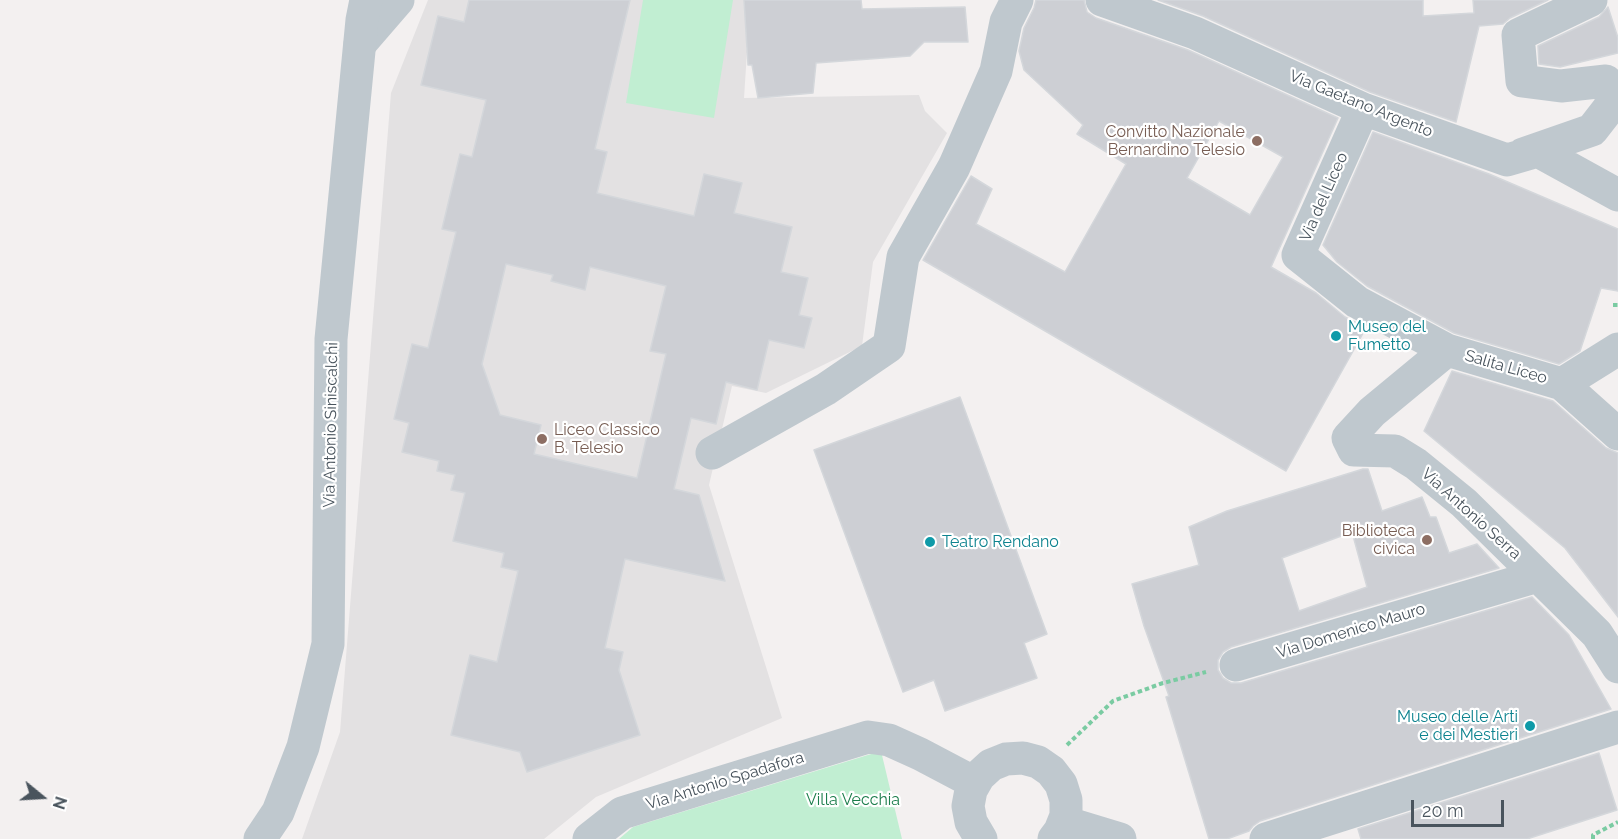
<!DOCTYPE html>
<style>
body{margin:0}
#map{position:relative;width:1618px;height:839px;overflow:hidden;background:#f3f0f0;font-family:Raleway,sans-serif}
canvas{display:block}
.north{position:absolute;left:12px;top:767px;width:60px;height:60px;-webkit-text-stroke:4px #fff;paint-order:stroke;rotate:108deg;font-size:16px;font-weight:700;line-height:24px;text-align:center;color:#49545d}
.north::after{content:'';display:block;margin:auto;width:21px;height:27px;background:#49545d;clip-path:polygon(50% 0,100% 100%,50% 72%,0 100%)}
.scale{position:absolute;left:1411px;top:800px;width:93px;height:27px;box-sizing:border-box;border:3px solid #49545d;border-top:0;padding-left:8px;font-size:18px;line-height:21px;white-space:nowrap;color:#49545d;-webkit-text-stroke:4px #fff;paint-order:stroke}
</style>
<div id="map">
<canvas width="1618" height="839"></canvas>
<div class="north">N</div>
<div class="scale">20 m</div>
</div>
<script>
const context = document.querySelector('canvas').getContext('2d');
context.lineJoin = 'round';
function paint(path, color) { context.fillStyle = color; context.fill(path, 'evenodd'); }
const poly = rows => new Path2D(rows.map(r => 'M' + r).join(''));
function stroke(path, color, width, dash) { context.strokeStyle = color; context.lineWidth = width; context.lineCap = dash ? 'butt' : 'round'; context.setLineDash(dash || []); context.stroke(path); }
function write(font, color, halo, rows, align = 'center') {
  context.font = font + ' Raleway,sans-serif'; context.lineWidth = 4.5; context.setLineDash([]); context.textBaseline = 'middle'; context.strokeStyle = halo; context.fillStyle = color; for (const [text, x, y, turn = 0] of rows) {
    context.save(); context.translate(x, y); context.rotate((+turn || 0) * Math.PI / 180); context.textAlign = isNaN(turn) ? turn : align; if (halo) context.strokeText(text, 0, 0); context.fillText(text, 0, 0); context.restore();
  }
}
const education = poly([
 [428,0,744,0,747,52,744,98,919,95,925,111,947,133,873,262,862,346,766,393,732,386,709,485,782,718,596,797,544,839,302,839,340,732,391,93]
]);
const green = poly([
 [643,0,733,0,714,118,626,103],
 [881,751,902,839,619,839,633,827]
]);
const building = poly([
 [469,0,630,0,595,149,607,152,597,193,694,216,704,174,742,183,734,213,792,227,781,272,808,278,799,315,812,318,804,348,769,340,757,390,726,382,716,424,691,418,674,489,699,495,725,581,625,559,605,648,623,652,619,670,640,735,527,772,520,752,451,735,470,655,497,662,518,571,501,567,504,553,453,541,465,493,451,490,455,475,437,471,439,461,402,452,409,423,394,419,412,344,428,348,456,232,442,229,460,154,472,157,486,100,421,85,438,16,464,22,469,0],
 [506,264,553,275,551,281,585,290,590,267,666,286,650,351,666,354,637,478,534,454,541,425,500,415,482,364,506,264],
 [744,0,861,0,862,9,965,7,968,42,924,42,910,56,816,63,813,93,758,98,752,65,748,65,744,0],
 [1036,0,1084,0,1087,12,1096,18,1188,50,1338,118,1271,267,1316,293,1345,317,1366,328,1286,471,923,260,971,176,992,189,976,224,1065,272,1126,164,1077,134,1083,125,1024,70,1019,51,1024,28,1034,8,1036,0],
 [1219,121,1283,157,1250,215,1187,178,1219,121],
 [1158,0,1423,0,1423,16,1474,13,1473,0,1548,0,1510,18,1503,24,1479,26,1456,122,1370,92,1203,16,1158,0],
 [1608,7,1618,38,1618,53,1560,67,1539,64,1538,46,1599,17,1608,7],
 [1373,132,1489,174,1618,229,1618,291,1601,288,1580,351,1559,364,1454,333,1367,286,1337,262,1323,245,1373,132],
 [1452,371,1553,401,1606,448,1618,453,1618,617,1565,548,1424,431,1452,371],
 [960,397,1047,634,1024,643,1037,678,945,711,934,680,903,692,814,450,960,397],
 [1363,469,1368,469,1382,511,1422,497,1430,517,1436,517,1449,553,1477,544,1499,568,1231,647,1223,652,1218,660,1218,670,1223,678,1231,683,1241,683,1532,597,1569,635,1611,709,1260,821,1253,826,1249,831,1227,839,1209,839,1166,697,1169,696,1144,626,1132,584,1199,565,1189,527,1227,511,1363,469],
 [1352,532,1367,587,1299,611,1282,558,1352,532],
 [1599,753,1617,810,1527,839,1361,839,1358,829,1599,753]
]);
const path = poly([
 [1613,305,1618,305],
 [1067,745,1113,701,1163,683,1206,672],
 [1593,839,1593,835,1618,822]
]);
const minor = poly([
 [1102,0,1195,33,1363,109,1507,160,1538,151,1618,195],
 [360,44,398,0],
 [1363,109,1298,255,1357,302,1447,350,1562,384,1618,434],
 [1523,154,1592,130,1613,103,1606,81,1561,86,1522,81,1518,35,1591,0],
 [1447,350,1372,412,1348,438,1354,450,1395,451,1416,464,1464,503,1597,634,1618,667],
 [1562,384,1618,349],
 [712,453,826,389,889,346,903,257,954,167,996,71,1006,22,1017,0],
 [1236,665,1538,576],
 [1064,822,1120,839],
 [589,839,622,813,868,737,889,740,920,754,975,783],
 [981,839,971,822,968,806,971,790,979,776,991,765,1006,759,1023,758,1038,762,1051,771,1061,784,1066,800,1066,816,1060,831,1054,839],
 [1266,839,1618,727]
]);
const tertiary = poly([
 [260,839,278,812,303,747,328,644,331,339,362,20,366,0]
]);
const markers = [
 [1257,141,6,"#8d6e63"],
 [1336,336,6,"#0f9aa8"],
 [542,439,6,"#8d6e63"],
 [1427,540,6,"#8d6e63"],
 [930,542,6,"#0f9aa8"],
 [1530,726,6,"#0f9aa8"]
];
const streetNames = [
 ["Via Gaetano Argento",1361,104,22],
 ["Via del Liceo",1324,197,-66],
 ["Salita Liceo",1506,367,16],
 ["Via Antonio Siniscalchi",331,425,-89],
 ["Via Antonio Serra",1471,514,42],
 ["Via Domenico Mauro",1351,631,-17],
 ["Via Antonio Spadafora",725,781,-17]
];
const educationNames = [
 ["Convitto Nazionale",1245,132],
 ["Bernardino Telesio",1245,150],
 ["Liceo Classico",554,430,"left"],
 ["B. Telesio",554,448,"left"],
 ["Biblioteca",1415,531],
 ["civica",1415,549]
];
const cultureNames = [
 ["Museo del",1348,327],
 ["Fumetto",1348,345],
 ["Teatro Rendano",942,542],
 ["Museo delle Arti",1518,717,"right"],
 ["e dei Mestieri",1518,735,"right"]
];
const parkNames = [
 ["Villa Vecchia",853,800]
];
paint(education, '#e3e1e2');
paint(green, '#c1eed2');
paint(building, '#cdcfd4');
stroke(building, '#d4d7db', 1.5);
stroke(path, '#7acba2', 4, [4.5, 3]);
stroke(minor, '#bfc8ce', 33);
stroke(tertiary, '#bfc8ce', 33);
for (const [x, y, r, color] of markers) { const dot = new Path2D(); dot.arc(x, y, r, 0, 2 * Math.PI); context.fillStyle = color; context.fill(dot); stroke(dot, '#fff', 2); }
write('16px', '#49545d', '#fff', streetNames);
write('16px', '#785e54', '#fff', educationNames, 'right');
write('16px', '#0d838f', '#fff', cultureNames, 'left');
write('16px', '#1b7d4b', '#fff', parkNames);
</script>
